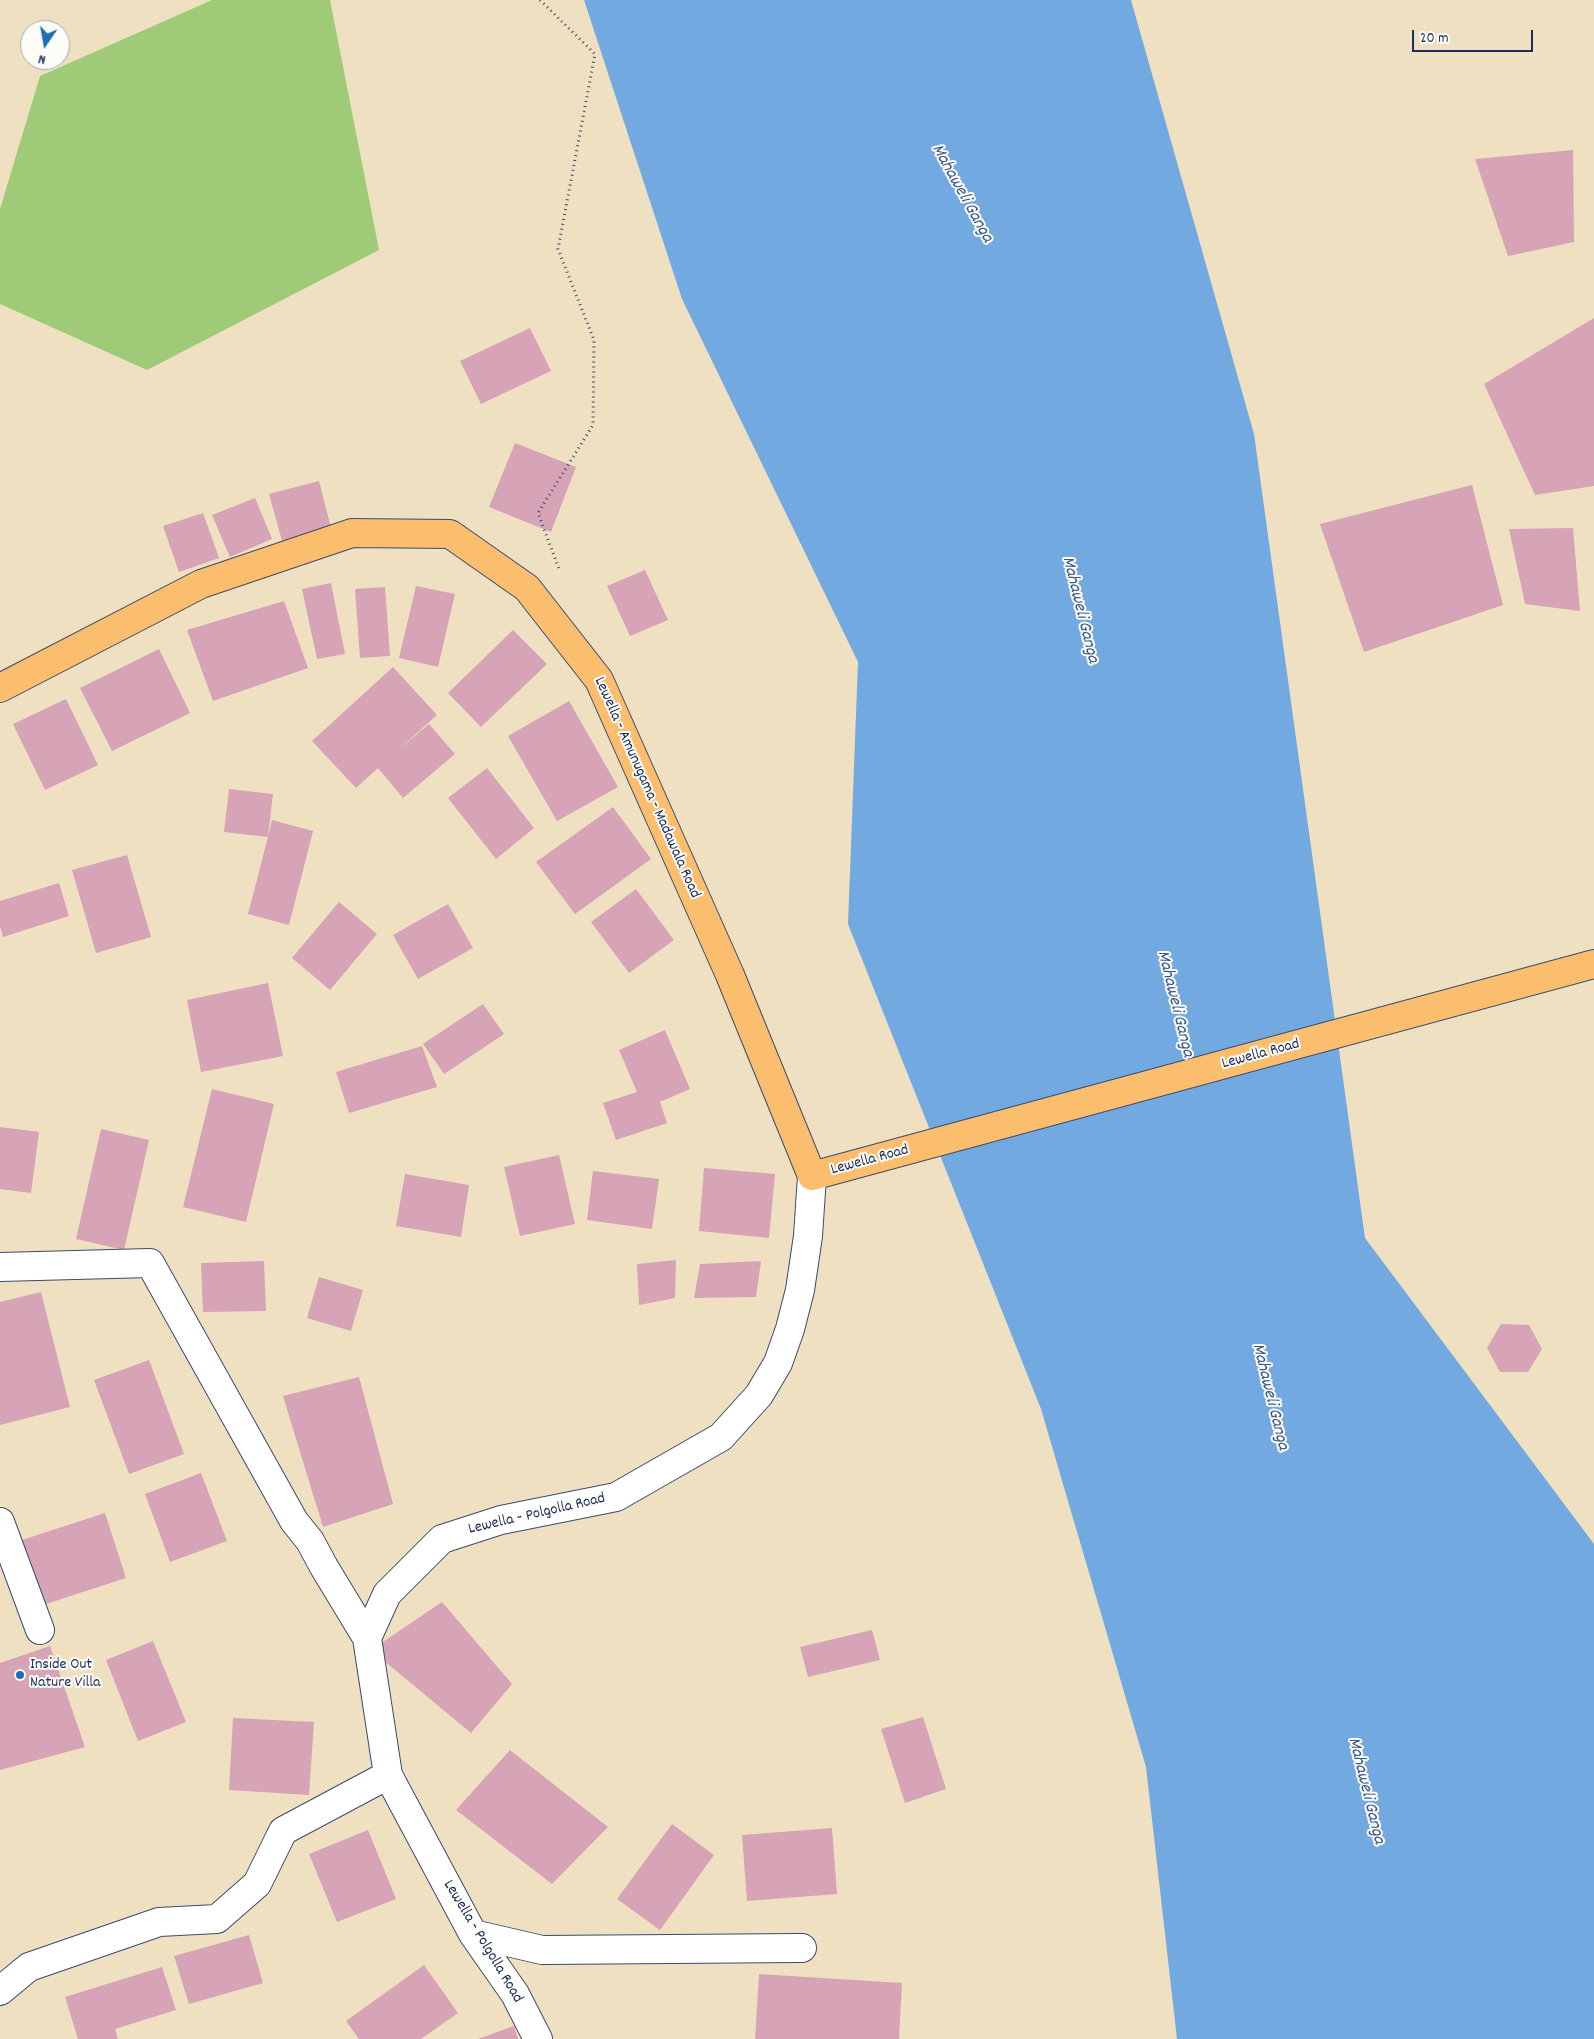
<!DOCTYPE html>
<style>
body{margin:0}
#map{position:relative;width:1594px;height:2039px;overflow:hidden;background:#efe0c1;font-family:Dekko,sans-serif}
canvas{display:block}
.north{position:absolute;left:20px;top:20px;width:50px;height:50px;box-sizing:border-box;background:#fdfcf7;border:1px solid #a3aaba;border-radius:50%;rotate:192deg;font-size:14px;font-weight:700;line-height:20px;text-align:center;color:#1b2f5e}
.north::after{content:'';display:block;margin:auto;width:18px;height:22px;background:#1f6fb2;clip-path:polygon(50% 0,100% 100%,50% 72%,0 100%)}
.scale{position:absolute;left:1412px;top:30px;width:121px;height:22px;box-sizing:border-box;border:2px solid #1b2f5e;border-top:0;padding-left:6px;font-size:15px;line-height:18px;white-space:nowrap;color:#1b2f5e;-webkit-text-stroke:4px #fdfcf7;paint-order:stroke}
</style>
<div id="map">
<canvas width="1594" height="2039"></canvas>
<div class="north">N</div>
<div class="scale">20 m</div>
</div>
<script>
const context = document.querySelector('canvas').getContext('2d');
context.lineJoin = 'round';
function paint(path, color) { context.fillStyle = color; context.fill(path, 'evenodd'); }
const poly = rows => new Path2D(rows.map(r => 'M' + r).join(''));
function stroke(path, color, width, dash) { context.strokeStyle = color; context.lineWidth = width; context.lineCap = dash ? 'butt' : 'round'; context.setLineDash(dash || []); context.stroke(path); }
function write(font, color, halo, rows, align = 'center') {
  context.font = font + ' Dekko,sans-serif'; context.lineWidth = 4; context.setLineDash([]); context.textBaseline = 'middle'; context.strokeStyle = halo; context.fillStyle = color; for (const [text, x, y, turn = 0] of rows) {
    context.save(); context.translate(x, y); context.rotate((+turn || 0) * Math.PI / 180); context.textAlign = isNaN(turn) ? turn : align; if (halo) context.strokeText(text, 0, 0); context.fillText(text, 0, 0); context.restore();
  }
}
const green = poly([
 [212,0,330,0,379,250,147,370,0,304,0,209,40,76]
]);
const water = poly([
 [584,0,1131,0,1254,434,1365,1238,1594,1544,1594,2039,1177,2039,1146,1767,1041,1409,848,924,858,662,682,299]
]);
const building = poly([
 [1573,150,1574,242,1508,256,1475,159],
 [1594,318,1594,486,1535,495,1484,384],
 [530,328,551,371,481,404,460,361],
 [515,443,576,467,551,532,489,507],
 [319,481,331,528,282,541,269,494],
 [1472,485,1503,605,1364,652,1320,524],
 [255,498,272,539,230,557,212,515],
 [203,513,219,558,179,572,163,526],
 [1573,528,1580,611,1525,604,1509,529],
 [645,570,668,620,630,636,607,586],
 [331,583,345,654,317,659,302,589],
 [416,586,455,594,438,667,399,658],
 [385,587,390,656,360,658,355,589],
 [284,601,308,668,213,701,187,630],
 [513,630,547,664,481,727,448,693],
 [159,649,190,713,112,751,80,688],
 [393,667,437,715,398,750,429,724,455,754,403,798,378,768,356,788,312,741],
 [66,699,98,765,45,790,13,724],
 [569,701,618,787,557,821,508,736],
 [487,768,534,828,496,859,448,798],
 [229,789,273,794,268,837,272,820,313,831,289,925,248,914,268,837,224,832],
 [613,807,651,859,575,914,536,862],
 [127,855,151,937,96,953,72,870],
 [59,883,69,916,3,937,0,926,0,901],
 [636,889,674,940,629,973,591,922],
 [339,902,377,934,330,990,292,958],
 [448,904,473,948,418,979,393,935],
 [268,983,283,1056,201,1072,187,1000],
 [483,1004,504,1034,444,1074,423,1044],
 [665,1030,690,1089,660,1102,667,1123,616,1140,603,1103,637,1092,619,1050],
 [422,1046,437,1087,349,1113,336,1072],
 [212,1089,274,1104,246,1222,183,1207],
 [0,1127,39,1132,31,1193,0,1189],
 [101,1129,149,1140,124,1250,76,1239],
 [559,1155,575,1224,520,1236,504,1167],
 [704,1168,775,1174,769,1238,699,1231],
 [593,1171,659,1179,652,1229,587,1220],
 [405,1174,469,1185,461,1237,396,1226],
 [676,1260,675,1298,639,1305,637,1264],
 [264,1261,266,1311,203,1312,201,1263],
 [761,1261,756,1297,694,1298,700,1264],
 [319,1277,363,1290,351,1331,307,1318],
 [41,1292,70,1407,0,1425,0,1302],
 [1501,1324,1529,1325,1542,1349,1528,1372,1500,1372,1487,1348],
 [149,1360,184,1454,129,1474,94,1380],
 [359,1377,393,1504,323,1527,283,1396],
 [201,1473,227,1541,170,1562,145,1494],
 [105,1513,126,1578,43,1605,22,1540],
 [442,1602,512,1684,471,1733,371,1650],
 [872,1630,880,1660,808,1677,800,1647],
 [153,1641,186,1722,138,1741,106,1660],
 [50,1646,85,1747,0,1770,0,1663],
 [923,1717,946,1789,905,1803,881,1729],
 [233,1718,314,1722,309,1795,229,1790],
 [510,1750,608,1827,552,1884,456,1810],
 [672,1824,714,1855,660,1930,617,1899],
 [832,1828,837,1894,747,1901,742,1835],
 [368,1830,396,1899,337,1922,309,1854],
 [249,1935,263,1983,189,2004,174,1956],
 [424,1965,458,2013,421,2039,359,2039,346,2021],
 [162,1967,176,2010,115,2029,118,2039,78,2039,65,1997],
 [759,1974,902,1983,899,2039,755,2039],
 [514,2026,518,2039,478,2039]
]);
const path = poly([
 [540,0,595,54,558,249,594,340,593,425,538,513,559,569]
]);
const minor = poly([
 [0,1267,150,1263,294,1521,310,1541,324,1567,367,1638],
 [0,1522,40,1630],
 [473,1934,542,1950,802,1948],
 [0,1991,29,1967,159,1922,217,1919,257,1884,283,1831,388,1775],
 [538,2039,515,1994,473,1934,388,1775,367,1638,387,1594,442,1539,501,1520,616,1497,721,1437,759,1395,778,1363,790,1329,800,1290,808,1236,812,1176]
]);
const major = poly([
 [0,688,201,584,352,533,450,534,527,588,599,680,730,975,812,1176,1594,964]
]);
const markers = [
 [20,1675,5,"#1f6fb2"]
];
const streetNames = [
 ["Lewella - Amunugama - Madawala Road",646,788,66],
 ["Lewella Road",1261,1055,-15],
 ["Lewella Road",870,1161,-15],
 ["Lewella - Polgolla Road",537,1515,-13],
 ["Lewella - Polgolla Road",482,1942,59]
];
const poiNames = [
 ["Inside Out",30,1666],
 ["Nature Villa",30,1684]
];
const waterNames = [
 ["Mahaweli Ganga",961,194,61],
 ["Mahaweli Ganga",1079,610,76],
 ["Mahaweli Ganga",1174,1004,76],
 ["Mahaweli Ganga",1269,1397,76],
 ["Mahaweli Ganga",1365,1791,76]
];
paint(green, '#9fcb78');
paint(water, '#72a9e0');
paint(building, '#d7a3b7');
stroke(minor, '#3b4a6d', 30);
stroke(major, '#3b4a6d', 30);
stroke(path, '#3b4a6d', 3, [1, 4]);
stroke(minor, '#fff', 28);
stroke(major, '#fbbd6e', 28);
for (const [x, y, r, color] of markers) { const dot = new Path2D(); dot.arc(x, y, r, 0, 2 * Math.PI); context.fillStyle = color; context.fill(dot); stroke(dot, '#fdfcf7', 2); }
write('16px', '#1b2f5e', '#fdfcf7', streetNames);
write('16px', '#1b2f5e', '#fdfcf7', poiNames, 'left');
write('italic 18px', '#395a8c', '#fdfcf7', waterNames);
</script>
